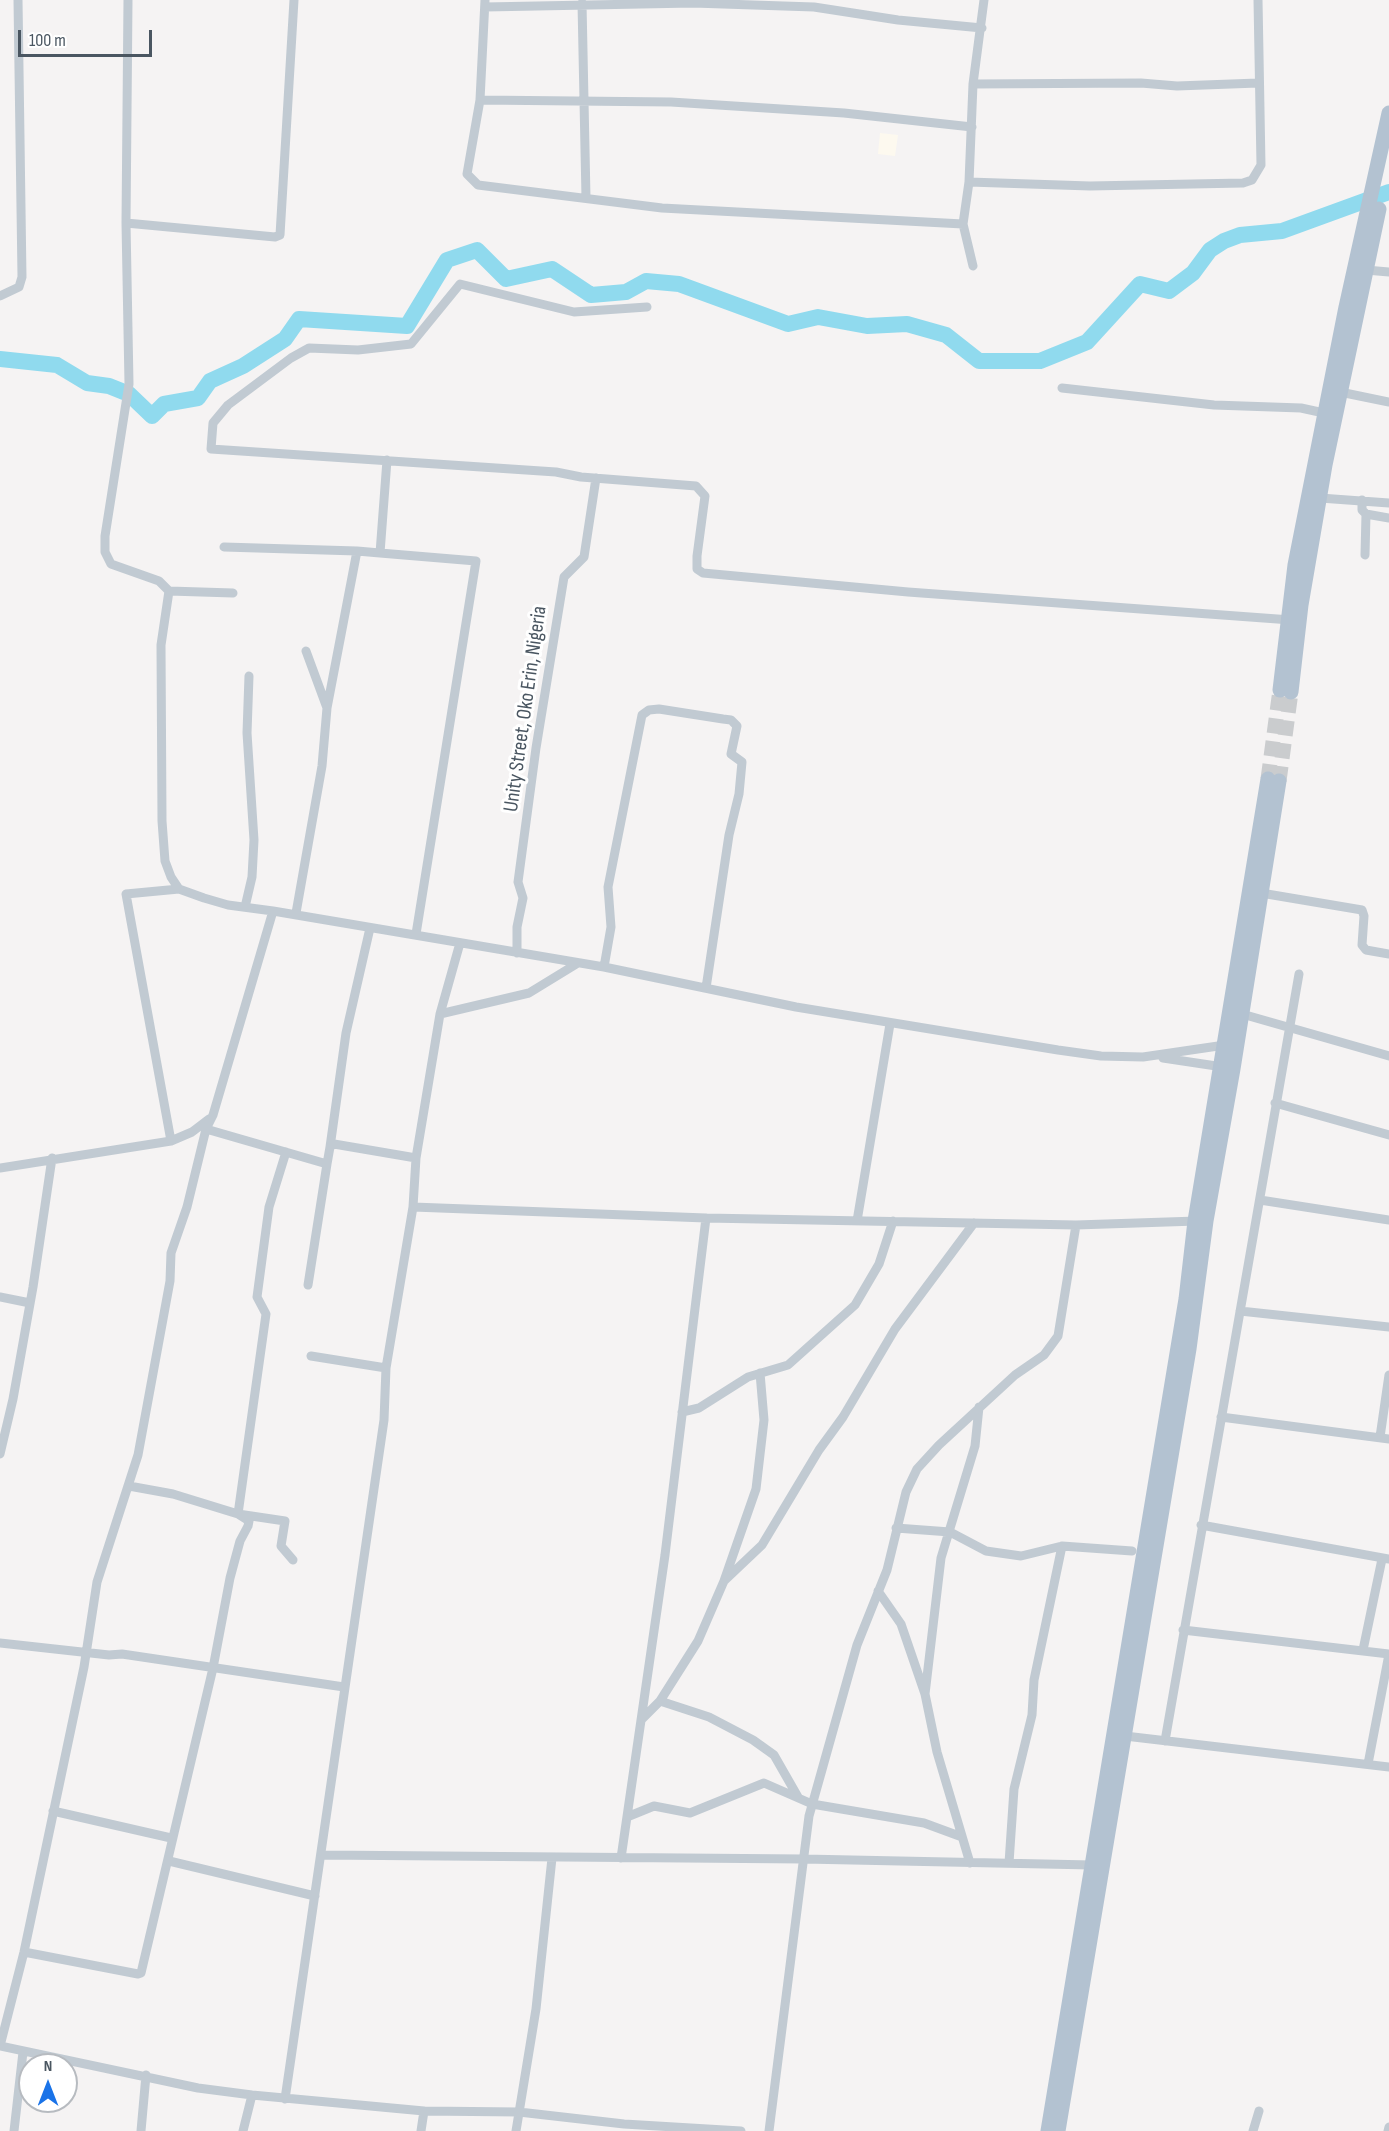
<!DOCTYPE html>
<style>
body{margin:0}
#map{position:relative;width:1389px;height:2131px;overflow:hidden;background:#f5f3f3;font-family:"Sofia Sans Condensed",sans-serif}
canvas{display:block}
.north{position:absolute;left:18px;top:2053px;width:60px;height:60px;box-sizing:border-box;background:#fff;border:2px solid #b7bbc0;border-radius:50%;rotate:0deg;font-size:16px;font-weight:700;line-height:24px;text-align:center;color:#4a5661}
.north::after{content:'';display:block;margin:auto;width:21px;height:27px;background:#1a73e8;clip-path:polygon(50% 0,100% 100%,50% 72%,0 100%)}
.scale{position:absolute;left:18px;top:30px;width:134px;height:27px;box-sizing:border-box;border:3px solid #4a5661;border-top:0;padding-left:8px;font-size:18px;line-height:21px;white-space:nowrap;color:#4a5661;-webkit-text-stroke:4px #fff;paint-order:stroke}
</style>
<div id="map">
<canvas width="1389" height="2131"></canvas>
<div class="north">N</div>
<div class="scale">100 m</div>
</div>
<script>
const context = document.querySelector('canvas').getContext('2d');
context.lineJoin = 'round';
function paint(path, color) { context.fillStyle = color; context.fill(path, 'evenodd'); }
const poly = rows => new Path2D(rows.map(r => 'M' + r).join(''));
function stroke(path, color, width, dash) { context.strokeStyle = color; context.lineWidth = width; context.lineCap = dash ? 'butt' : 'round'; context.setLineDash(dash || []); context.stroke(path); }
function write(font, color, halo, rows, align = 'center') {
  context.font = font + ' "Sofia Sans Condensed",sans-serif'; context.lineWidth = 6; context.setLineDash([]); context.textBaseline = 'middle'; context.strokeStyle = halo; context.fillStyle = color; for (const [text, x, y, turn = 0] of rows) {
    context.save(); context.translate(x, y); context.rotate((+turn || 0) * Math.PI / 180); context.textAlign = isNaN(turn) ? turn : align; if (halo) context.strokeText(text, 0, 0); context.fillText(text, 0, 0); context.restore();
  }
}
const commercial = poly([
 [880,133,898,135,895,156,878,154]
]);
const river = poly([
 [0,359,57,365,87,383,109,386,129,394,152,416,164,404,198,398,210,381,243,366,285,339,299,319,407,326,447,260,477,250,506,279,552,269,591,295,626,292,646,281,679,284,788,324,818,317,867,326,907,324,946,335,979,361,1040,361,1087,342,1140,284,1169,291,1193,273,1210,250,1224,241,1240,235,1282,231,1389,192]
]);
const primaryTunnel = poly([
 [1268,779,1280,690],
 [1279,781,1291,692]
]);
const minor = poly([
 [128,0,126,223,129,384,105,536,105,552,111,564,159,581,169,591,161,645,162,821,165,861,171,877,179,889,204,898,228,905,273,911],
 [485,0,480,100,467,174,478,185,662,208,963,224],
 [582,3,586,198],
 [485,7,693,3,814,7,898,20,982,28],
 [973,84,1141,83,1177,86,1258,83],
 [480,100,671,102,844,113,972,127],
 [969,182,1090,186,1243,183,1252,180,1261,165,1258,0],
 [126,223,275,237,280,235,294,0],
 [973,266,963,224,969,182,973,84,984,0],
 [1366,270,1389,272],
 [0,296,19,287,22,277,18,0],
 [647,307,574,312,460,284,411,344,358,350,309,348,291,358,228,405,213,423,211,449,556,472,581,477,696,486,705,496,697,556,697,569,703,573,908,592,1291,620],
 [1062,388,1214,405,1301,408,1324,413],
 [1340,392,1389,402],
 [1320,498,1389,503],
 [1362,500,1362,510,1366,514,1389,518],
 [224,547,357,551],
 [380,553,476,561,416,934],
 [1365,555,1366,514],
 [169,591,233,593],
 [327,708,357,551,380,553,387,460],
 [1261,893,1362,910,1364,916,1362,945,1366,950,1389,954],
 [245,907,252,877,254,840,247,733,249,676],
 [296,913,322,766,327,708,306,651],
 [517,953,517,927,523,898,518,882,536,748,564,577,584,557,596,478],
 [604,967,611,927,608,887,642,715,649,710,659,709,723,719,731,720,737,726,731,754,742,762,739,794,729,835,706,988],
 [440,1014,529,993,578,963],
 [1242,1014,1389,1056],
 [1163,1058,1223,1067],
 [1275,1103,1389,1135],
 [206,1129,327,1164,330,1147,334,1144,416,1158],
 [171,1141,126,894,179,889],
 [330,1147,346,1033,370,928],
 [0,1168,171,1141,192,1132,209,1119],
 [1260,1200,1389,1220],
 [413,1207,706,1218,1076,1225,1197,1221],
 [857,1221,890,1024],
 [308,1285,327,1164],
 [0,1297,30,1303],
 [1240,1311,1389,1327],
 [311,1356,386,1368],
 [682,1412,699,1408,748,1377,788,1365,855,1305,879,1264,893,1221],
 [1221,1417,1389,1439],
 [1380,1437,1389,1375],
 [0,1454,13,1399,33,1287,52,1158],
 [129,1486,173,1494,238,1514,285,1521,281,1546,293,1560],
 [1201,1525,1389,1559],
 [896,1528,950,1532,986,1551,1021,1556,1062,1546],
 [724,1581,756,1489,764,1420,760,1373],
 [878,1591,901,1624,925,1694,937,1752,970,1863],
 [1183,1630,1389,1654],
 [0,1643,109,1655,122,1654,344,1687],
 [1363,1650,1382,1559],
 [925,1694,941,1558,975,1446,979,1407],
 [660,1701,698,1641,724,1581,762,1545,819,1450,843,1417,895,1329,974,1223],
 [642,1719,660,1701,709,1717,753,1740,774,1755,798,1797],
 [1125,1736,1389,1767],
 [1165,1741,1299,974],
 [1368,1764,1389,1654],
 [53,1811,171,1838],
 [627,1817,654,1806,690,1813,764,1783,812,1804,924,1823,962,1837],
 [321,1855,804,1859,1092,1865],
 [621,1858,665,1555,706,1218],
 [169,1861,315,1896],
 [1009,1863,1014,1789,1032,1715,1034,1680,1062,1546,1132,1551],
 [24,1952,138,1974,141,1973,213,1668,230,1578,240,1541,248,1526,249,1521,238,1514,266,1314,257,1297,269,1207,286,1152],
 [0,2046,24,1952,84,1667,97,1582,138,1455,170,1281,171,1253,187,1207,206,1129,213,1115,273,911,604,967,796,1007,1058,1050,1101,1056,1143,1057,1225,1045],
 [0,2046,198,2088,252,2095,424,2111,519,2112,624,2124,741,2131],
 [285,2099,384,1420,386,1368,413,1207,416,1158,440,1014,460,943],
 [14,2131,23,2052],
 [141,2131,146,2075],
 [243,2131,252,2095],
 [421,2131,424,2111],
 [516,2131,536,2009,552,1858],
 [769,2131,809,1816,857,1645,887,1570,906,1492,917,1469,939,1445,1015,1375,1044,1355,1058,1336,1076,1225],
 [1253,2131,1259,2111],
 [1388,2131,1389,2127]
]);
const primary = poly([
 [1280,690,1295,565,1346,307,1389,113],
 [1291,692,1301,605,1325,465,1379,209],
 [1048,2131,1186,1299,1195,1221,1268,779],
 [1058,2131,1189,1349,1206,1221,1233,1069,1279,781]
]);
const streetNames = [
 ["Unity Street, Oko Erin, Nigeria",526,709,-82]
];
paint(commercial, '#fdf9ef');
stroke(river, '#90daee', 16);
stroke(primaryTunnel, '#caccce', 15, [15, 8]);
stroke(minor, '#c1cad2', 9);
stroke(primary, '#b3c2d1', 15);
write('21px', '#4a5661', '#fff', streetNames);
</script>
